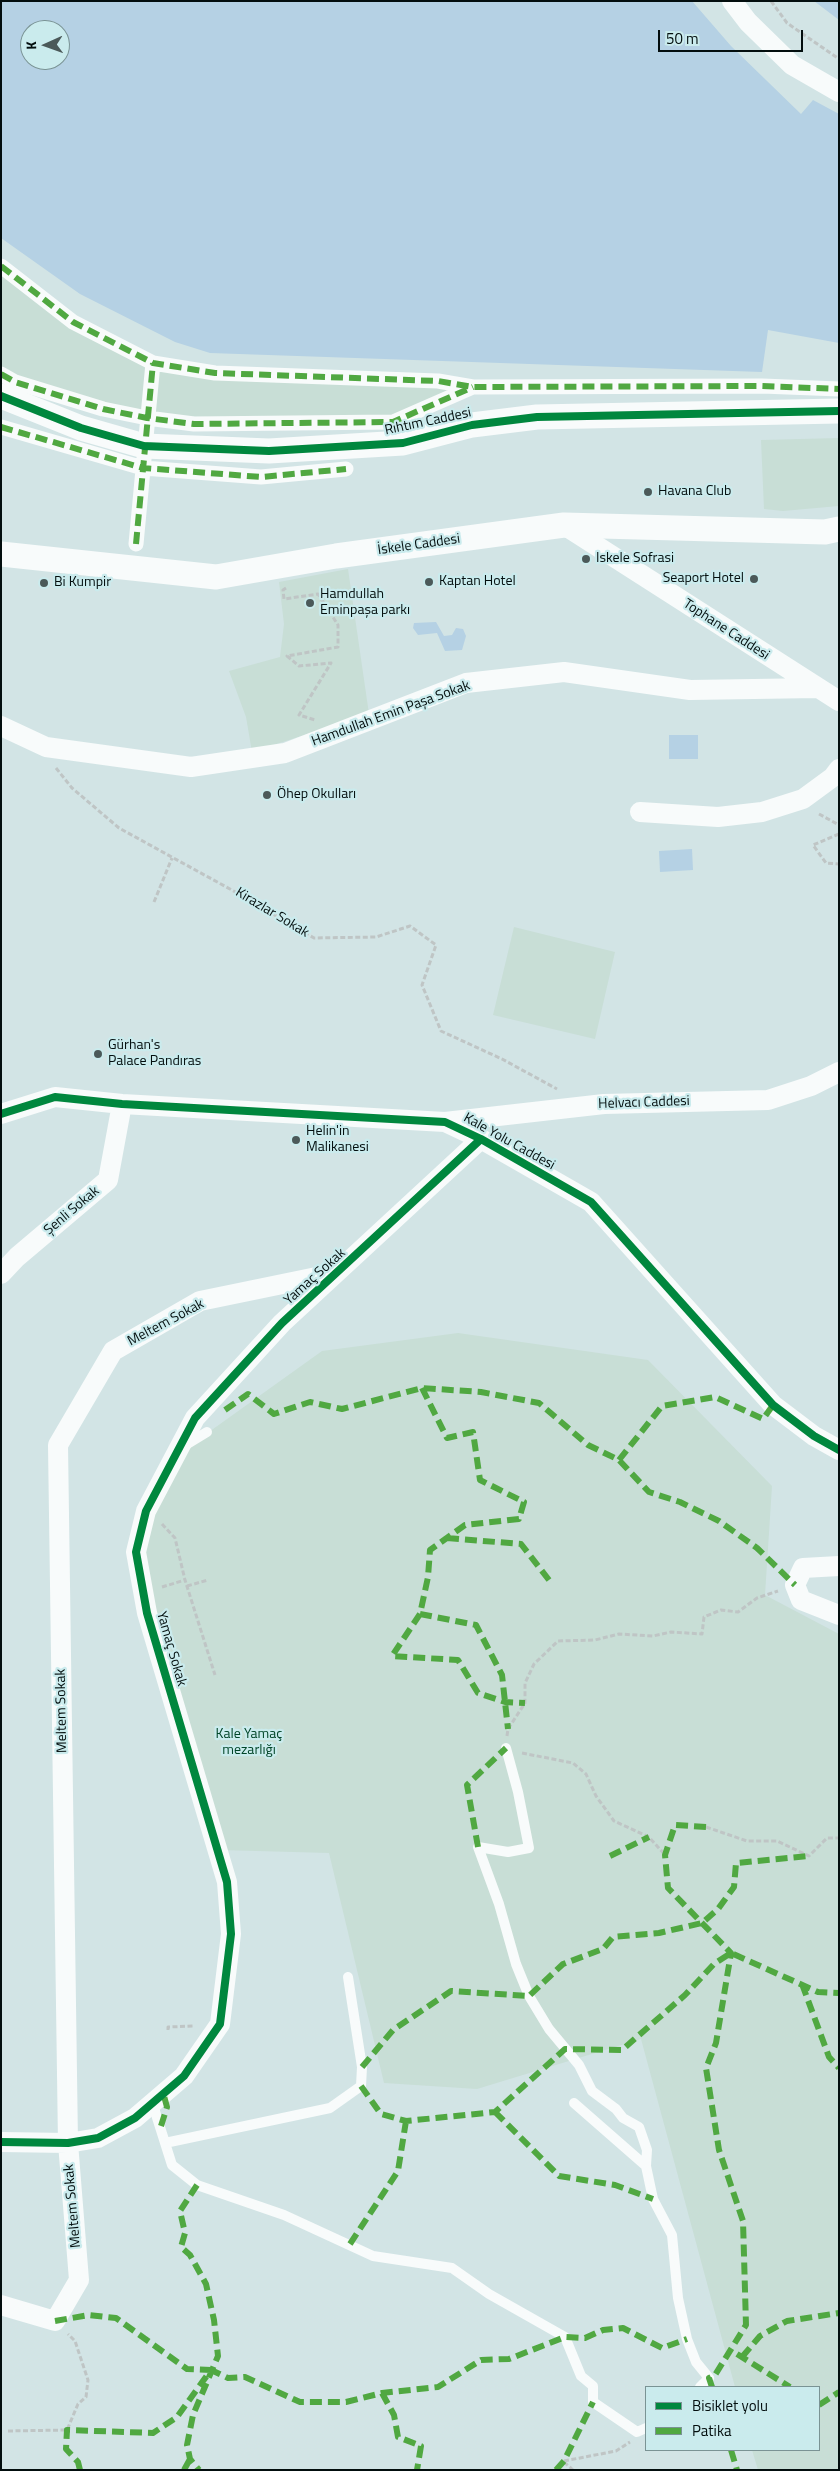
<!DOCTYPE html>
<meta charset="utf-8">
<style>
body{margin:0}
#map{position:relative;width:840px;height:2471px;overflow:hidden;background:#d2e4e5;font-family:"Titillium Web",sans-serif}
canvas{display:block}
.frame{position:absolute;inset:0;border:2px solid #030e0e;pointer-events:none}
.legend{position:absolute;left:645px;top:2386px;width:175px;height:65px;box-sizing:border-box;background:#caebed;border:1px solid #7a9394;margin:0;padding:6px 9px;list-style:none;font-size:15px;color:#030e0e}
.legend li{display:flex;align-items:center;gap:10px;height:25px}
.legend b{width:25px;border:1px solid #7a9394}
.north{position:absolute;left:20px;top:20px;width:50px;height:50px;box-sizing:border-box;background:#caebed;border:1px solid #7a9394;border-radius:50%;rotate:268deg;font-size:14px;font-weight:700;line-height:20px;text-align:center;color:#030e0e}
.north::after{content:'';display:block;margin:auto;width:18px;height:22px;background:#4b5959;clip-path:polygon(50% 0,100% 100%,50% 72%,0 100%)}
.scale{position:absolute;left:658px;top:30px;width:145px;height:22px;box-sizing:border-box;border:2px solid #030e0e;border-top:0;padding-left:6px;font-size:15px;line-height:18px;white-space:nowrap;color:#030e0e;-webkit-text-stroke:4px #caebed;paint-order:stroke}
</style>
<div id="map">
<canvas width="840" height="2471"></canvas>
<div class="frame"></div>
<ul class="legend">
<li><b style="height:6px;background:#00873e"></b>Bisiklet yolu</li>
<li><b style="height:6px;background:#50a841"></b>Patika</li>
</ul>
<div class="north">K</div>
<div class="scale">50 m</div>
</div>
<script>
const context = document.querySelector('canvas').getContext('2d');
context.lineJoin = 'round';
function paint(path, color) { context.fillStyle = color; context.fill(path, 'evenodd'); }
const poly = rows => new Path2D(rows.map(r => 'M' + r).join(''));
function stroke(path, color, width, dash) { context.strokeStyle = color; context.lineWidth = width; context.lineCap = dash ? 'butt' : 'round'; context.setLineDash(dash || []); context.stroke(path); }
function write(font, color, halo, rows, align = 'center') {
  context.font = font + ' "Titillium Web",sans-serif'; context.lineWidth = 4.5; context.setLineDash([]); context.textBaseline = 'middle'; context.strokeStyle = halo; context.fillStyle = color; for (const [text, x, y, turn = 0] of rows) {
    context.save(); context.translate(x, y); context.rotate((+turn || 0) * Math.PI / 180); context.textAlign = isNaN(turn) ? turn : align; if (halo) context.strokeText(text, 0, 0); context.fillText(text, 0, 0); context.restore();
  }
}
const green = poly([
 [4,271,151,365,144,415,104,407,1,370,1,278],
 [156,366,467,388,392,420,150,416],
 [839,438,839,506,783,511,764,509,761,440],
 [348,569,369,714,252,752,246,717,229,671,280,657,284,624,279,582],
 [514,927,615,952,595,1039,493,1015],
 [458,1333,648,1360,772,1486,765,1595,839,1634,839,2470,758,2470,752,2450,819,2450,819,2387,735,2387,641,2039,477,2089,384,2083,329,1853,220,1850,140,1548,181,1452,322,1351]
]);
const water = poly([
 [1,1,692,1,731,46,801,114,813,100,839,114,839,343,768,330,762,372,210,353,175,342,80,294,1,238],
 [30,30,60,30,60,60,30,60],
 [814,1,839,1,839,20],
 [436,622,444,636,452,635,456,628,463,629,466,636,462,650,445,651,437,633,418,635,413,628,414,623],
 [669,735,698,735,698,759,669,759],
 [692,849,693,870,660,872,659,851]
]);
const path = poly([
 [771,1,787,23,839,59],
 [286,588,283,590,284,599,318,594,338,625,338,647,287,656,299,666,331,663,299,715,315,720],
 [56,768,72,788,119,828,239,894,314,938,376,937,410,926,436,945,422,985,441,1031,502,1059,557,1089],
 [819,814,839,825],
 [839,834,813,845,826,863,839,864],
 [154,902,172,858],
 [162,1524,175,1538,185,1580,215,1675],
 [187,1586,208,1580],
 [162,1587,185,1580],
 [507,1736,508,1729,525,1703,525,1683,534,1664,558,1641,595,1640,619,1634,653,1636,671,1632,702,1634,704,1617,721,1610,738,1612,757,1598,778,1591],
 [522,1753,573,1763,586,1774,596,1796,614,1821,649,1837,665,1855],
 [706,1827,747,1841,777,1841,809,1856,827,1838,839,1838],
 [168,2030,168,2027,195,2026],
 [8,2431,67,2430,78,2404,86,2397,88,2380,75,2341,68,2334],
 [564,2461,616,2451,630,2442],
 [564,2462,573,2470]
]);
const service = poly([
 [184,1446,207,1432],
 [506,1748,518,1792,529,1848,508,1852,478,1847,499,1904,516,1964,529,1996,549,2029,579,2065,592,2091,616,2109,623,2118,639,2127,647,2150,646,2166],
 [574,2103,646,2166,653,2199,672,2235,678,2298,687,2339,696,2362,709,2378,700,2387],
 [153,2105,172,2165,197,2185,284,2215,373,2256,452,2268,489,2294,565,2337,581,2376,593,2386,593,2402,637,2432,646,2428],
 [165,2143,330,2108,361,2086,362,2067,348,1977]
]);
const pedestrian = poly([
 [1,266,73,322,153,363,215,373,438,381,473,387,762,386,839,389],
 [1,374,15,382,103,409,147,418,194,424,393,422,473,387],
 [1,427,143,468,261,477,346,469],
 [136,544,153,363]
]);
const minor = poly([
 [732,1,748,22,792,65,839,92],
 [564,525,839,701],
 [1,726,46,747,191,767,285,753,466,683,564,672,690,690,817,688],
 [640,812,718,817,762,812,803,799,833,777,839,769],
 [1,1114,55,1097,122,1104,445,1122,481,1139,591,1202,773,1405,814,1436,839,1450],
 [445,1122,604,1104,768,1100,811,1086,839,1072],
 [1,1274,17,1257,108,1180,122,1104],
 [839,1566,803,1568,795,1585,801,1600,839,1615],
 [1,2142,68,2143,98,2138,135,2118,184,2076,220,2024,231,1934,227,1882,147,1613,136,1552,146,1511,195,1418,282,1323,481,1139],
 [1,2305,55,2321,79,2280,68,2143,58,1445,113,1351,200,1301,336,1273]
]);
const tertiary = poly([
 [1,396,81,428,144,446,269,451,403,443,472,425,537,417,839,411],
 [1,554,216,577,336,556,564,525,825,532,839,529]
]);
const quiet = poly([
 [1,266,73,322,153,363,215,373,438,381,473,387,762,386,839,389],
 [1,374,15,382,103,409,147,418,194,424,393,422,473,387],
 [1,427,143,468,261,477,346,469],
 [136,544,153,363],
 [422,1388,447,1438,473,1432,480,1480,524,1502,519,1519,465,1525,430,1550,428,1577,420,1614,392,1656,458,1660,478,1693,505,1702,525,1703],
 [225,1410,248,1394,274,1414,310,1402,342,1409,422,1388,481,1392,539,1403,588,1445,619,1460,649,1492,680,1502,719,1521,757,1548,795,1585],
 [619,1460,662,1406,715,1397,763,1419,773,1405],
 [447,1538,521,1544,549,1580],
 [420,1614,476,1625,502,1675,508,1729],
 [706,1827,675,1825,665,1855,668,1888,731,1953,716,2043,706,2068,719,2150,743,2221,746,2325,715,2375,709,2378,712,2387],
 [478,1847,467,1785,506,1748],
 [610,1856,649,1837],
 [802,1984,829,2057,839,2068],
 [362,2067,393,2030,451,1991,529,1996,563,1964,603,1949,613,1937,659,1933,702,1923,718,1909,734,1887,736,1863,809,1856],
 [361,2086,381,2114,406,2121,495,2112,565,2049,622,2050,685,1995,714,1964,731,1953,818,1992,839,1993],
 [495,2112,559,2176,615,2185,653,2199],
 [161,2126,167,2107,164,2096],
 [197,2185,180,2211,185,2233,181,2247,190,2255,206,2284,214,2320,218,2356,193,2415,187,2445,190,2459,199,2470],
 [350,2244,398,2171,406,2121],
 [55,2321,89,2315,116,2318,187,2369,211,2370],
 [737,2354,790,2387],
 [742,2357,760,2336,787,2321,839,2313],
 [382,2393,394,2415,398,2437,421,2446,417,2470],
 [819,2405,839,2392],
 [731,2450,737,2470],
 [80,2470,78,2462,66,2449,67,2430,153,2433,177,2417,211,2370,228,2378,245,2377,300,2402,346,2402,382,2393,438,2387,481,2360,509,2359,565,2337,585,2338,603,2330,623,2328,662,2348,687,2339],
 [184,2470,190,2459],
 [556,2470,564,2461,593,2402]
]);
const cycleway = poly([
 [1,396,81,428,144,446,269,451,403,443,472,425,537,417,839,411],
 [1,1114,55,1097,122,1104,445,1122,481,1139,591,1202,773,1405,814,1436,839,1450],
 [1,2142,68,2143,98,2138,135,2118,184,2076,220,2024,231,1934,227,1882,147,1613,136,1552,146,1511,195,1418,282,1323,481,1139]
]);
const markers = [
 [648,492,5,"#4b5959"],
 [586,559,5,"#4b5959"],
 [754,579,5,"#4b5959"],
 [429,582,5,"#4b5959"],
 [44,583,5,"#4b5959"],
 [310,603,5,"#4b5959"],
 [267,795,5,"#4b5959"],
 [98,1054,5,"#4b5959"],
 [296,1140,5,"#4b5959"]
];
const streetNames = [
 ["Rıhtım Caddesi",428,422,-12],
 ["İskele Caddesi",419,545,-8],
 ["Tophane Caddesi",726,630,33],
 ["Hamdullah Emin Paşa Sokak",391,714,-20],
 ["Kirazlar Sokak",272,913,31],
 ["Helvacı Caddesi",644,1103,-2],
 ["Kale Yolu Caddesi",509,1142,29],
 ["Şenli Sokak",72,1211,-40],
 ["Yamaç Sokak",315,1277,-42],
 ["Meltem Sokak",166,1323,-28],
 ["Yamaç Sokak",171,1649,74],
 ["Meltem Sokak",62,1711,-91],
 ["Meltem Sokak",73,2206,-95]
];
const poiNames = [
 ["Havana Club",658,492],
 ["Iskele Sofrasi",596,559],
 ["Seaport Hotel",744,579,"right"],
 ["Kaptan Hotel",439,582],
 ["Bi Kumpir",54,583],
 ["Hamdullah",320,595],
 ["Eminpaşa parkı",320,611],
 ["Öhep Okulları",277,795],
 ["Gürhan's",108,1046],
 ["Palace Pandıras",108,1062],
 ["Helin'in",306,1132],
 ["Malikanesi",306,1148]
];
const parkNames = [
 ["Kale Yamaç",249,1735],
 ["mezarlığı",249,1751]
];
paint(green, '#c8ded6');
paint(water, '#b5d1e4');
stroke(path, '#bfc5c5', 3, [5, 2.5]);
stroke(service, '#f8fbfb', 10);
stroke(pedestrian, '#f8fbfb', 15);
stroke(minor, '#f8fbfb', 20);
stroke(tertiary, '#f8fbfb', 25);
stroke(quiet, '#50a841', 6, [12, 6]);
stroke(cycleway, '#00873e', 8);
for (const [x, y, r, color] of markers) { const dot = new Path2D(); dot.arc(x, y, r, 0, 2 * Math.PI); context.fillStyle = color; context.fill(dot); stroke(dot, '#caebed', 2); }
write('14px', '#030e0e', '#caebed', streetNames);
write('14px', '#030e0e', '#caebed', poiNames, 'left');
write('14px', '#004528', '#caebed', parkNames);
</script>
